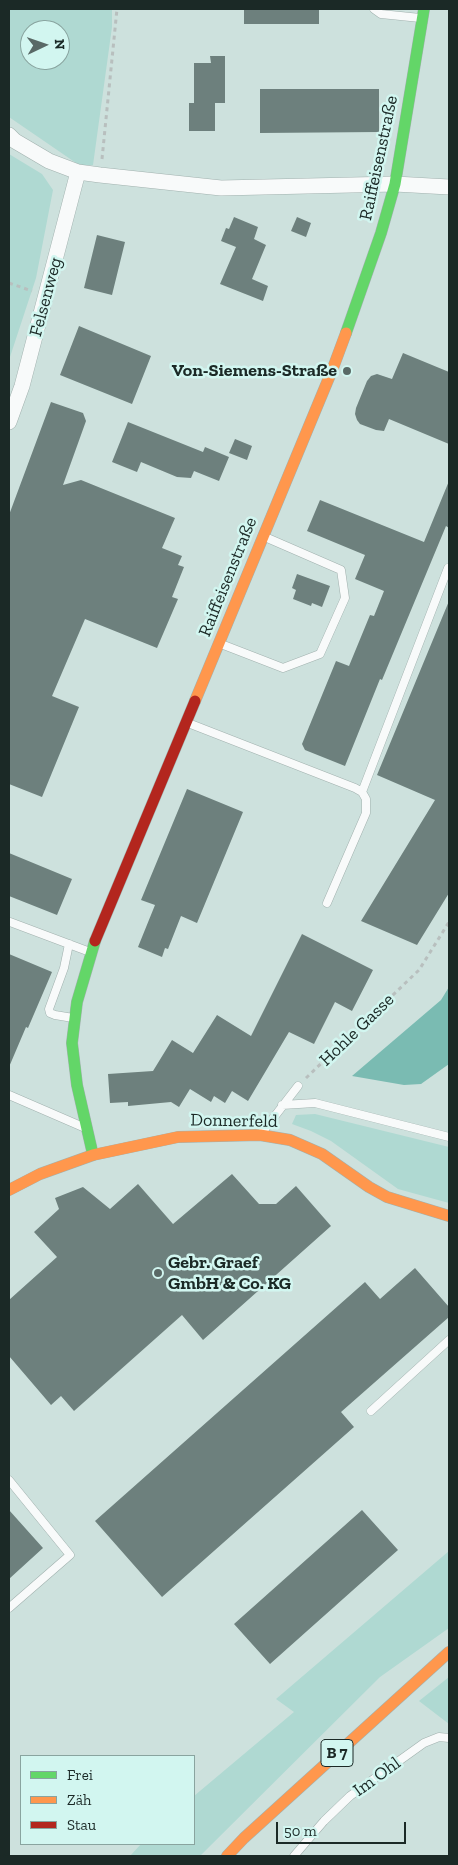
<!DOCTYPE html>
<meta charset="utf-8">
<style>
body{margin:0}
#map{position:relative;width:458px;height:1865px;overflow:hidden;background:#cde1dd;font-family:"Zilla Slab",serif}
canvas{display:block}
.frame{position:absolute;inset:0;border:10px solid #1b2926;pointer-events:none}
.legend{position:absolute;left:20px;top:1755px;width:175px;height:90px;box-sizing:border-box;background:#d2f6f0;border:1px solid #89a49f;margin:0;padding:6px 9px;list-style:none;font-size:15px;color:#1b2926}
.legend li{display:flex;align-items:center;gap:10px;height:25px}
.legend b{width:25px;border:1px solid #89a49f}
.north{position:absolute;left:20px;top:20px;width:50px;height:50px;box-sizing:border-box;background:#d2f6f0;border:1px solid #89a49f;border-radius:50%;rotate:87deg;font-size:14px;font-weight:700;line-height:20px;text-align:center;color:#1b2926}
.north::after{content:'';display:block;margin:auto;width:18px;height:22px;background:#596966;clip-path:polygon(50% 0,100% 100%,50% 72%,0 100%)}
.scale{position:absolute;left:276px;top:1822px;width:130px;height:22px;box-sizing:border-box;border:2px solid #1b2926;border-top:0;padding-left:6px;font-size:15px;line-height:18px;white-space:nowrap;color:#1b2926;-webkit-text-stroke:4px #d2f6f0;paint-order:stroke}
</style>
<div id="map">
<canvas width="458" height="1865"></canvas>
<div class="frame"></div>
<ul class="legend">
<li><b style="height:6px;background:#63d668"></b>Frei</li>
<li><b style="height:6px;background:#ff974d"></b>Zäh</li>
<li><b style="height:6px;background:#b3261e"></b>Stau</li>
</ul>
<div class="north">N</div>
<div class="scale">50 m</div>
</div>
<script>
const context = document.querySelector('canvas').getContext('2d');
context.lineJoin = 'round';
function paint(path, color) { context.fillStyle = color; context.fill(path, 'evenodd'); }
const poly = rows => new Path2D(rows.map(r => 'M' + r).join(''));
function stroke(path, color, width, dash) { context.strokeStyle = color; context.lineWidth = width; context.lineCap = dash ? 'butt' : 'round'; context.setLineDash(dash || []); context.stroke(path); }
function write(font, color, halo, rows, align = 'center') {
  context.font = font + ' "Zilla Slab",serif'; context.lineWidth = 5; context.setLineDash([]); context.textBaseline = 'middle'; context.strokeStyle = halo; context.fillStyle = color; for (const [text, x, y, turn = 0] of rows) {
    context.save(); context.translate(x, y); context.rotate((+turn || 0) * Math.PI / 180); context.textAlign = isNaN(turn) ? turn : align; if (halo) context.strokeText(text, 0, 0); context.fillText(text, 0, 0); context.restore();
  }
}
const green = poly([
 [9,9,112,9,112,27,93,165,79,165,9,117],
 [30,30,60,30,60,60,30,60],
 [9,154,42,174,53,190,36,278,9,360],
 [315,1114,449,1147,449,1203,398,1189,331,1141,311,1131,292,1124,296,1115],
 [449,1551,449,1628,380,1677,200,1856,130,1856,141,1844,194,1844,194,1796,294,1712,276,1699],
 [449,1677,449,1724,419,1701]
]);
const water = poly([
 [449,987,449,1064,421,1084,404,1085,352,1076,441,1000]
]);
const building = poly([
 [244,9,319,9,319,24,244,24],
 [210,56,225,56,225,103,215,103,215,131,189,131,189,103,194,103,194,63,211,63],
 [260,89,379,89,379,132,260,133],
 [234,217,258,227,254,239,266,245,252,279,268,286,263,301,220,284,236,247,221,241,226,228,229,229],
 [297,217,311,223,306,237,291,231],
 [97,235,125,242,112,295,84,288],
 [79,326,151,356,132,404,60,375],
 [403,353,449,372,449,444,389,419,384,431,376,430,360,424,357,420,355,414,356,408,367,381,371,376,377,374,392,379],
 [51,402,83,413,86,421,63,485,81,480,175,518,162,548,182,556,178,565,184,567,172,597,178,599,157,648,85,619,52,696,79,707,42,797,9,784,9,515],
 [128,422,203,452,205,447,229,457,219,481,194,471,191,478,177,477,141,462,137,472,112,462],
 [235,439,252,446,247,460,229,453],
 [449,481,449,528,446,526,382,680,380,679,345,766,305,750,302,744,336,661,349,666,370,615,374,616,384,591,355,579,365,555,307,531,320,500,424,542],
 [297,574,330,586,322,607,312,603,311,606,293,599,296,590,292,588],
 [449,601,449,893,417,945,361,921,435,800,377,775],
 [187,789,243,812,197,923,181,916,168,949,165,948,162,957,138,947,155,905,141,900],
 [9,853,72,879,57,915,9,896],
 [302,934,373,970,352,1011,335,1002,314,1044,289,1032,248,1101,232,1091,225,1103,214,1096,211,1102,190,1089,179,1107,171,1102,128,1106,128,1102,110,1103,108,1074,153,1071,172,1040,193,1053,217,1015,251,1036],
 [9,954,52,972,28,1028,26,1027,9,1067],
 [232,1174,259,1204,276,1204,296,1186,331,1226,203,1340,182,1315,74,1411,61,1396,51,1405,9,1356,9,1300,57,1257,34,1232,59,1209,55,1198,83,1187,110,1209,138,1184,173,1224],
 [415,1268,449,1307,449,1317,341,1412,354,1427,162,1597,95,1521,365,1282,380,1299],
 [9,1510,43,1548,9,1579],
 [362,1510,398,1550,270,1664,234,1624]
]);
const path = poly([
 [102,159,117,9],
 [9,283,32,291],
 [306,1078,419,970,449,922]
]);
const lane = poly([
 [374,9,381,14,420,18],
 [221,644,283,668,320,654,345,598,341,570,265,537],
 [188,723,355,788,362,792,366,799,366,813,327,903],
 [362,792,448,568],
 [10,922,90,952],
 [69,944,64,968,49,1009,50,1013,55,1015,73,1018],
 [9,1095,83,1127],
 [282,1105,315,1103,449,1137],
 [261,1134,298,1086],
 [371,1411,449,1340],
 [9,1480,70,1555,9,1608],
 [294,1856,324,1821,350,1796,424,1743,439,1737,449,1738]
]);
const street = poly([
 [9,135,15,141,49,161,78,172,100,175,221,188,395,184,449,187],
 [9,422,22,386,78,172]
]);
const fast = poly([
 [346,333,381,233,395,184,424,9],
 [93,1155,77,1085,72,1043,77,1002,95,941]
]);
const slow = poly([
 [195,701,333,368,346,333],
 [9,1190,40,1174,93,1155,178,1137,260,1135,290,1140,322,1154,369,1187,387,1197,449,1216],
 [227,1856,244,1838,449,1652]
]);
const jam = poly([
 [95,941,195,701]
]);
const markers = [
 [347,371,5,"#596966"],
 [158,1273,5,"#596966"]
];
const shields = [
 [337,1753,32]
];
const shieldNames = [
 ["B 7",337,1753]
];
const streetNames = [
 ["Raiffeisenstraße",379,158,-78],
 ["Felsenweg",46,297,-75],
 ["Raiffeisenstraße",228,577,-68],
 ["Hohle Gasse",357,1030,-44],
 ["Donnerfeld",234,1121,1],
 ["Im Ohl",377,1777,-36]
];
const poiNames = [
 ["Von-Siemens-Straße",337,371],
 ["Gebr. Graef",168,1263,"left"],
 ["GmbH & Co. KG",168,1284,"left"]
];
paint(green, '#afd9d2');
paint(water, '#7abbb2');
paint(building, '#6d807d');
stroke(lane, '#a1b1ae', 9);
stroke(street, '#a1b1ae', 16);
stroke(fast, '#a1b1ae', 12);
stroke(slow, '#a1b1ae', 12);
stroke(jam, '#a1b1ae', 12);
stroke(path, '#b8bfbe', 3, [4, 4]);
stroke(lane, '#f8fafa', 8);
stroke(street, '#f8fafa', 15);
stroke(fast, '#63d668', 11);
stroke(slow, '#ff974d', 11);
stroke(jam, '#b3261e', 11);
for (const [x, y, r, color] of markers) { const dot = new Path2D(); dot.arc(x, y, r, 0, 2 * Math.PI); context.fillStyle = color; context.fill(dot); stroke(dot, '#d2f6f0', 2); }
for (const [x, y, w] of shields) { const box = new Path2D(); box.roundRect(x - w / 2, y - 13.5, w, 27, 4); context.fillStyle = '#d2f6f0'; context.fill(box); stroke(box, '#1b2926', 1); }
write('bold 16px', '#1b2926', null, shieldNames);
write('18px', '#1b2926', '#d2f6f0', streetNames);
write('bold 18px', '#1b2926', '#d2f6f0', poiNames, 'right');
</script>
